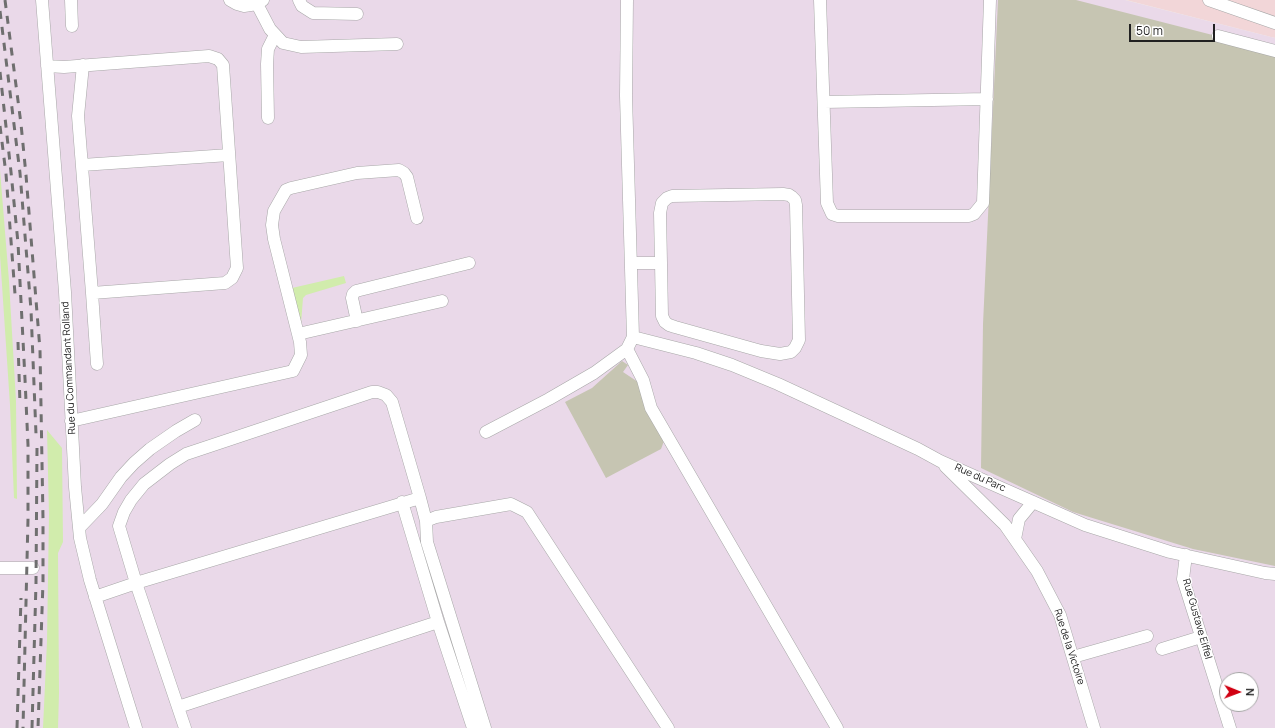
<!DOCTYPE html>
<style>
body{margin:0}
#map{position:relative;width:1275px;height:728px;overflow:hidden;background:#f1ede7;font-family:Manrope,sans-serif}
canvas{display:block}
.north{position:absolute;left:1219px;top:672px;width:40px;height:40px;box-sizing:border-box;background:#fff;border:1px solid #a6a6a6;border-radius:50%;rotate:91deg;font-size:11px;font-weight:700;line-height:16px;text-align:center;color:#212121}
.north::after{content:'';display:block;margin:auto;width:14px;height:18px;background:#d10012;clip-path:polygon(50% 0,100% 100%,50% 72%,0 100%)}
.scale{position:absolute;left:1129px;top:24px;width:86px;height:18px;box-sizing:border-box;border:2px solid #212121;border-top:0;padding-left:5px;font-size:12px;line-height:14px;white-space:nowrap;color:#212121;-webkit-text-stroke:3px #fff;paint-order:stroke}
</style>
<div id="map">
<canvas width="1275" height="728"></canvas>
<div class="north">N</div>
<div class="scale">50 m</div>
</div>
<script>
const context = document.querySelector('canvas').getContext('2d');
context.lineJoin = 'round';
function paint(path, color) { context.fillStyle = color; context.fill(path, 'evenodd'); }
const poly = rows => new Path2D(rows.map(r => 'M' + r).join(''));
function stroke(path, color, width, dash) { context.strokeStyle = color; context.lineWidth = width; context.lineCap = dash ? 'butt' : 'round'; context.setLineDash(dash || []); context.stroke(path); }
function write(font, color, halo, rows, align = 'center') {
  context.font = font + ' Manrope,sans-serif'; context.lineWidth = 3; context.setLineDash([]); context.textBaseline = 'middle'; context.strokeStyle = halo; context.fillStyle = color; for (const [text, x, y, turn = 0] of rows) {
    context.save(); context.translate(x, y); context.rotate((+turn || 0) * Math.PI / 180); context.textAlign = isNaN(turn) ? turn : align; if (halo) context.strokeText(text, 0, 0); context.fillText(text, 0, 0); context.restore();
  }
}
const commercial = poly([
 [1126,0,1275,0,1275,38]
]);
const industrial = poly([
 [0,0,1125,0,1275,38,1275,728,0,728],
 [1227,680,1251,680,1251,704,1227,704]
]);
const construction = poly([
 [998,0,1076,0,1275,51,1275,566,1193,549,1073,512,981,468,983,324],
 [622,361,628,365,623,372,638,382,664,441,661,449,606,478,565,402,592,388]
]);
const grass = poly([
 [0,170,9,281,16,401,17,499,14,498,10,405,0,255],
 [344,276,346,283,306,295,303,298,301,324,292,288],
 [47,430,62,448,63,542,58,553,59,693,58,728,43,728,47,641,49,515]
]);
const minor = poly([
 [42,0,65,292,75,487,80,538,90,580,136,728],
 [71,0,72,26],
 [230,0,237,4,244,6,257,4,263,0],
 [299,0,302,6,313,13,357,14],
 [627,0,626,96,633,337,696,353,732,365,778,384,918,449,940,461,1085,525,1170,552,1265,573,1275,574],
 [820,0,827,203,832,214,838,216,969,216,974,214,983,203,990,0],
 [1209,0,1275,23],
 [257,4,270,29,283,43,301,47,397,44],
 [1218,36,1275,51],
 [83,65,78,116,92,293],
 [47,66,64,67,209,56,218,59,223,65,237,268,232,278,225,283,92,293,97,364],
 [824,102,987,99],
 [268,118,267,64,268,49,275,35],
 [82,165,229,155],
 [783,194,789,195,792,197,795,200,796,205,799,340,795,348,791,352,780,354,761,351,675,327,669,325,665,322,662,316,661,263,660,213,662,203,667,198,672,196,783,194],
 [631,263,661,263],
 [357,321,352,298,353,294,356,291,469,263],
 [298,334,442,301],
 [633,337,627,349,643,380,651,408,837,728],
 [71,421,293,371,301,355,300,342,274,239,272,225,274,211,286,190,291,188,357,173,399,170,404,173,407,177,417,218],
 [486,432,549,399,594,373,627,349],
 [945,466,1005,525,1037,571,1060,615,1094,728],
 [420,498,136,583,119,526,124,512,131,500,144,484,170,464,186,454,372,392,378,392,386,395,392,402,420,498,426,521],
 [79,528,102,504,121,477,134,463,150,449,176,431,195,420],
 [1015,539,1019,519,1033,502],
 [1186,555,1183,579,1230,728],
 [0,568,33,568],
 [95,597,136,583,185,728],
 [438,622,473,728],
 [1162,649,1201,637],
 [1073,657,1147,636],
 [178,707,438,622,402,502],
 [485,728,427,542,426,521,436,517,511,504,527,512,668,728]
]);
const rail = poly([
 [5,0,21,124,26,175,40,350,43,519,43,582,38,728],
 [0,11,20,173,31,310,36,434],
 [0,72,11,172,18,243,25,379,28,445,28,519,23,728],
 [0,126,6,174,15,294],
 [18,342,20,404],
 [17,728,21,598],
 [32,728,36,583,37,448]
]);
const streetNames = [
 ["Rue du Commandant Rolland",69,368,-93],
 ["Rue du Parc",980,478,24],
 ["Rue Gustave Eiffel",1197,619,74],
 ["Rue de la Victoire",1069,647,72]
];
paint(commercial, '#f2d6d8');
paint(industrial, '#ead9e9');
paint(construction, '#c6c5b2');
paint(grass, '#d1ecac');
stroke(minor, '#a8a8a8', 13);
stroke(minor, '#fff', 12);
stroke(rail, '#6f6f6f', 3, [8, 8]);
write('10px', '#212121', '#fff', streetNames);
</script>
